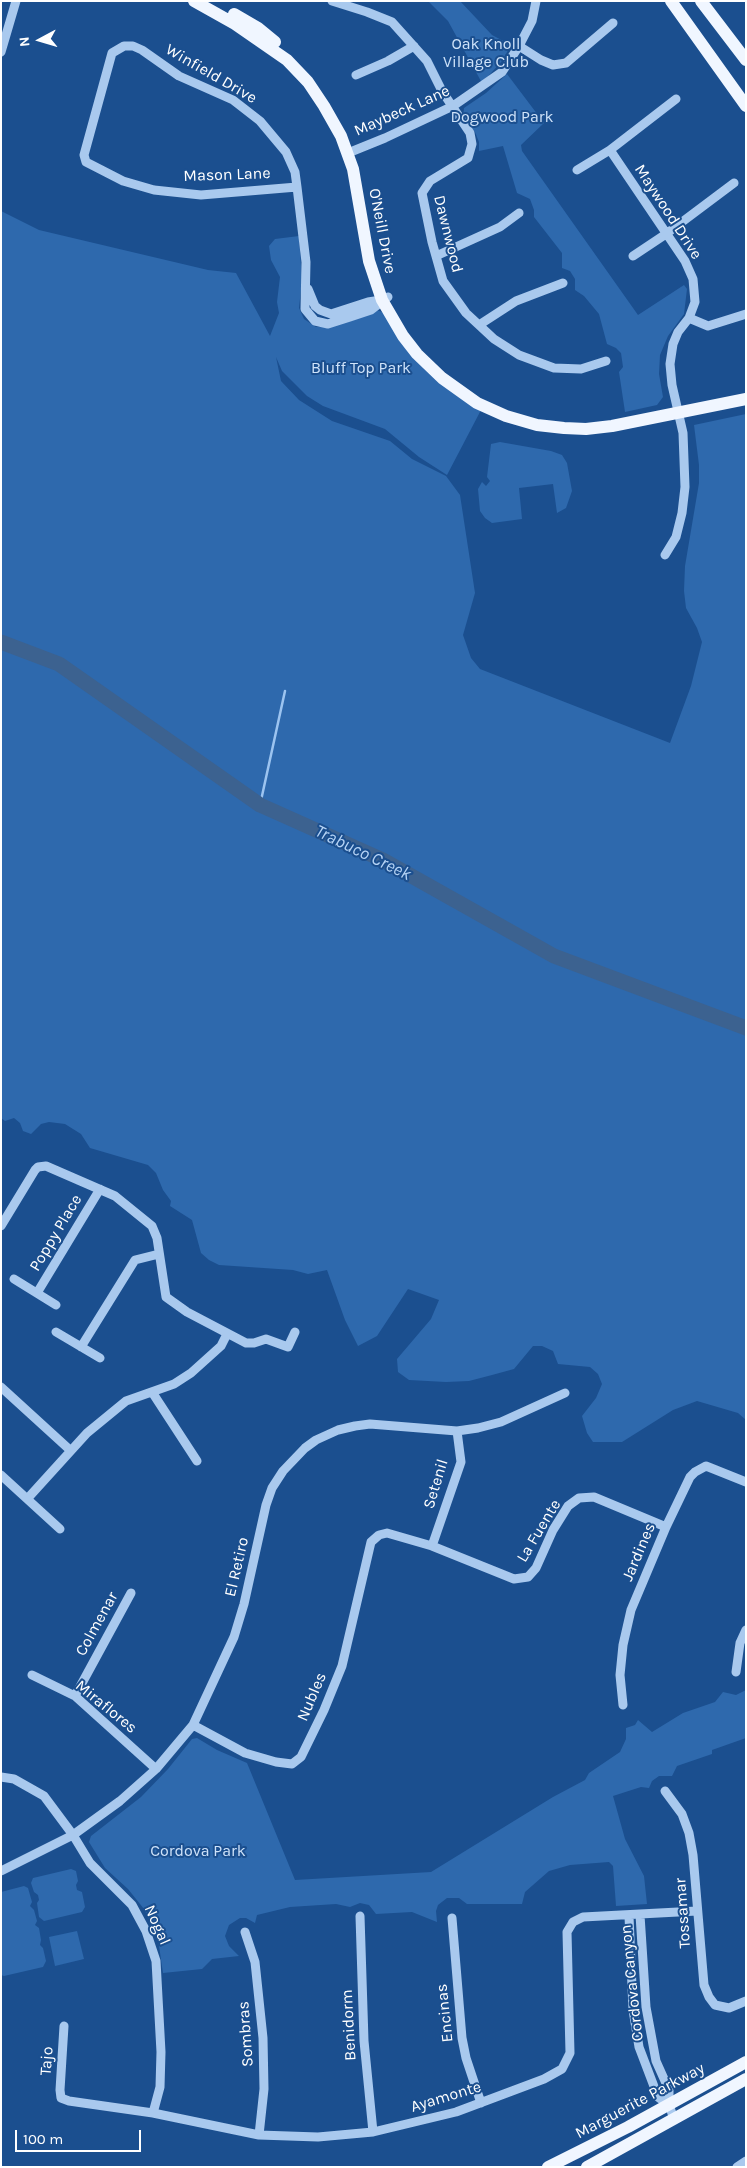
<!DOCTYPE html>
<style>
body{margin:0}
#map{position:relative;width:747px;height:2168px;overflow:hidden;background:#1b4f8f;font-family:Karla,sans-serif}
canvas{display:block}
.frame{position:absolute;inset:0;border:2px solid #fff;pointer-events:none}
.north{position:absolute;left:15px;top:15px;width:50px;height:50px;-webkit-text-stroke:4px #1b4f8f;paint-order:stroke;rotate:264deg;font-size:14px;font-weight:700;line-height:20px;text-align:center;color:#fff}
.north::after{content:'';display:block;margin:auto;width:18px;height:22px;background:#fff;clip-path:polygon(50% 0,100% 100%,50% 72%,0 100%)}
.scale{position:absolute;left:15px;top:2130px;width:126px;height:22px;box-sizing:border-box;border:2px solid #fff;border-top:0;padding-left:6px;font-size:15px;line-height:18px;white-space:nowrap;color:#fff;-webkit-text-stroke:4px #1b4f8f;paint-order:stroke}
</style>
<div id="map">
<canvas width="747" height="2168"></canvas>
<div class="frame"></div>
<div class="north">N</div>
<div class="scale">100 m</div>
</div>
<script>
const context = document.querySelector('canvas').getContext('2d');
context.lineJoin = 'round';
function paint(path, color) { context.fillStyle = color; context.fill(path, 'evenodd'); }
const poly = rows => new Path2D(rows.map(r => 'M' + r).join(''));
function stroke(path, color, width, dash) { context.strokeStyle = color; context.lineWidth = width; context.lineCap = dash ? 'butt' : 'round'; context.setLineDash(dash || []); context.stroke(path); }
function write(font, color, halo, rows, align = 'center') {
  context.font = font + ' Karla,sans-serif'; context.lineWidth = 4; context.setLineDash([]); context.textBaseline = 'middle'; context.strokeStyle = halo; context.fillStyle = color; for (const [text, x, y, turn = 0] of rows) {
    context.save(); context.translate(x, y); context.rotate((+turn || 0) * Math.PI / 180); context.textAlign = isNaN(turn) ? turn : align; if (halo) context.strokeText(text, 0, 0); context.fillText(text, 0, 0); context.restore();
  }
}
const green = poly([
 [428,1,460,1,492,35,511,45,502,61,482,83,448,21],
 [507,74,544,123,521,145,522,151,638,315,684,285,687,289,684,314,668,336,660,355,659,374,663,397,657,405,625,412,619,372,623,367,621,353,616,348,607,344,599,314,584,296,575,290,575,279,570,271,562,268,562,253,534,217,534,210,530,199,517,193,503,146,479,151,479,142,475,132,463,117,464,108,486,93],
 [1,211,39,230,208,270,236,273,270,336,279,313,277,302,280,277,271,260,269,246,275,239,299,236,302,280,299,308,304,319,316,327,323,327,377,310,382,312,481,410,447,475,419,457,385,429,323,406,307,396,282,371,276,357,281,381,299,400,332,421,390,441,412,459,446,476,460,495,475,593,463,635,471,658,480,669,670,743,691,686,702,642,697,628,686,608,684,591,685,566,699,483,699,465,694,425,746,414,746,1420,738,1413,697,1401,673,1410,622,1442,593,1442,587,1433,582,1416,596,1398,602,1384,598,1374,590,1367,558,1364,553,1351,542,1346,533,1346,514,1369,492,1375,469,1381,446,1382,409,1380,398,1372,397,1359,431,1319,439,1300,408,1289,377,1336,358,1346,345,1320,327,1270,308,1274,293,1270,219,1265,209,1260,201,1253,192,1220,170,1206,171,1201,163,1190,156,1173,148,1165,90,1148,81,1134,65,1124,49,1122,41,1124,31,1134,23,1131,20,1123,14,1118,5,1121,1,1118],
 [500,442,551,451,562,455,567,463,572,491,566,508,557,513,553,484,519,488,522,519,492,523,485,518,480,511,478,489,482,482,486,486,490,481,487,477,491,444],
 [746,1690,746,1738,712,1750,712,1754,677,1766,672,1776,659,1776,652,1781,649,1788,641,1787,613,1796,625,1839,644,1876,647,1904,616,1906,613,1866,609,1862,570,1865,549,1871,525,1892,522,1904,467,1904,459,1898,447,1898,438,1905,436,1911,437,1922,412,1912,376,1914,369,1905,360,1903,350,1907,336,1904,290,1907,257,1915,255,1923,246,1918,240,1918,229,1925,225,1936,229,1946,239,1956,212,1959,202,1969,163,1973,158,1939,144,1909,128,1889,105,1868,89,1842,91,1836,141,1797,168,1769,192,1739,197,1738,217,1750,247,1763,295,1880,431,1872,553,1797,585,1780,589,1773,620,1752,626,1739,626,1728,635,1725,638,1720,652,1732,683,1713,715,1702,723,1692,736,1695],
 [71,1869,76,1871,78,1881,76,1885,77,1890,82,1892,85,1907,82,1912,44,1921,39,1917,37,1903,39,1900,38,1895,34,1892,31,1883,33,1878],
 [24,1886,28,1888,32,1902,30,1906,34,1910,37,1921,35,1925,39,1928,41,1940,40,1945,43,1948,46,1961,43,1967,4,1976,1,1975,1,1892],
 [77,1931,84,1959,55,1966,49,1937]
]);
const stream = poly([
 [260,805,285,691]
]);
const river = poly([
 [1,642,59,664,260,805,383,860,554,956,746,1028]
]);
const minor = poly([
 [332,1,367,12,392,22,427,61,442,91,470,133,472,144,468,158,430,181,422,193,432,242,443,281,466,313,494,339,519,355,554,368,581,369,606,361],
 [519,46,541,60,553,65,566,63,613,23],
 [1,52,16,1],
 [356,75,388,61,414,46],
 [610,150,685,261,693,279,695,302,689,318,678,332,673,344,670,364,672,385,683,433,685,487,682,513,676,537,665,555],
 [348,153,385,138,453,106,502,72,519,46,532,21,536,1],
 [577,170,610,150,676,99],
 [297,187,201,195,154,190,123,181,86,162,84,155,112,53,124,46,133,46,142,50,179,76,233,100,260,121,286,152,295,172,297,187,306,262,305,309,315,321,328,324,350,317,371,310,388,297],
 [436,256,500,227,519,213],
 [633,256,666,234,734,183],
 [308,289,315,306,320,310,331,314,368,302,381,300],
 [689,318,708,326,746,314],
 [479,325,516,301,563,283],
 [1,1226,35,1170,38,1167,46,1166,115,1196,152,1226,157,1238,166,1297,187,1312,246,1343,254,1343,266,1339,288,1347,295,1332],
 [14,1279,56,1305],
 [37,1293,100,1189],
 [56,1332,100,1358],
 [81,1347,135,1260,159,1254],
 [1,1387,70,1450],
 [152,1392,197,1461],
 [1,1475,60,1529],
 [28,1498,87,1433,126,1401,174,1384,191,1373,221,1346,227,1334],
 [432,1546,461,1462,457,1431],
 [736,1672,740,1643,746,1630],
 [32,1675,75,1696,156,1769],
 [75,1696,131,1593],
 [623,1705,620,1675,623,1645,631,1610,666,1527,690,1477,695,1472,706,1466,746,1482],
 [193,1725,245,1753,276,1762,292,1764,301,1757,324,1710,342,1666,371,1542,379,1535,387,1533,432,1546,514,1579,528,1577,536,1568,553,1530,568,1506,579,1498,594,1497,666,1527],
 [1,1777,14,1779,44,1796,73,1835,90,1863,132,1905,146,1931,156,1961,161,2052,160,2087,153,2113],
 [665,1791,682,1814,689,1833,693,1855,704,1985,709,1997,715,2005,729,2008,746,2001],
 [1,1871,73,1835,120,1801,156,1769,193,1725,234,1637,244,1604,266,1505,272,1488,283,1471,305,1448,316,1440,338,1430,355,1426,370,1424,457,1431,478,1428,501,1422,565,1393],
 [640,1915,646,2007,656,2061,669,2090,669,2105,674,2119],
 [360,1916,364,2041,373,2132],
 [629,1916,633,2010,639,2047,658,2097,669,2105],
 [452,1918,462,2038,466,2058,481,2103],
 [245,1932,255,1962,263,2038,264,2089,259,2135],
 [64,2026,60,2090,61,2098,69,2101,153,2113,259,2135,318,2137,373,2132,456,2112,544,2079,562,2069,570,2053,567,1932,573,1922,583,1917,697,1911],
 [737,2167,746,2161]
]);
const major = poly([
 [194,1,235,24,287,60,308,82,324,106,341,136,353,169,369,261,382,300,403,336,417,354,442,378,477,403,506,416,537,425,564,428,586,429,612,426,746,399],
 [671,1,746,106],
 [701,1,746,60],
 [234,14,258,28,275,42],
 [548,2167,628,2127,746,2062],
 [587,2167,746,2079]
]);
const parkNames = [
 ["Oak Knoll",486,44],
 ["Village Club",486,62],
 ["Dogwood Park",502,117],
 ["Bluff Top Park",361,368],
 ["Cordova Park",198,1851]
];
const streetNames = [
 ["Winfield Drive",211,74,30],
 ["Maybeck Lane",402,111,-24],
 ["Mason Lane",227,175,-2],
 ["Maywood Drive",668,212,57],
 ["O'Neill Drive",382,231,79],
 ["Dawnwood",448,234,76],
 ["Poppy Place",56,1233,-59],
 ["Setenil",436,1484,-73],
 ["La Fuente",539,1531,-59],
 ["Jardines",639,1552,-67],
 ["El Retiro",237,1567,-77],
 ["Colmenar",97,1624,-61],
 ["Nubles",312,1697,-67],
 ["Miraflores",106,1707,39],
 ["Tossamar",683,1913,-94],
 ["Nogal",157,1925,66],
 ["Cordova Canyon",632,1983,-96],
 ["Encinas",445,2013,-96],
 ["Benidorm",349,2025,-93],
 ["Sombras",246,2034,-94],
 ["Tajo",47,2061,-86],
 ["Ayamonte",446,2097,-17],
 ["Marguerite Parkway",640,2101,-28]
];
const waterNames = [
 ["Trabuco Creek",363,853,26]
];
paint(green, '#2e69ad');
stroke(stream, '#9cc4f0', 2.5);
stroke(river, '#3c6290', 15);
stroke(minor, '#a9c9ee', 9);
stroke(major, '#f0f6ff', 12);
write('16px', '#cfe3fa', '#1b4f8f', parkNames);
write('16px', '#fff', '#1b4f8f', streetNames);
write('italic 18px', '#b5d3f5', '#1b4f8f', waterNames);
</script>
